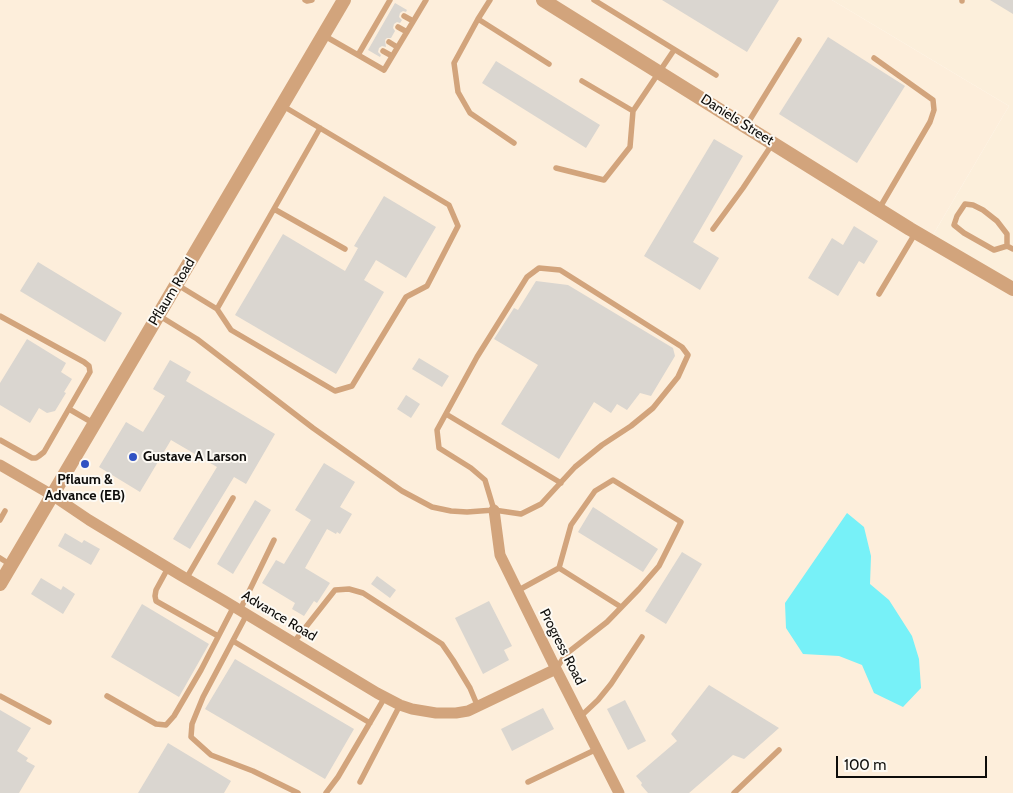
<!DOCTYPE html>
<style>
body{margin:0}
#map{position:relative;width:1013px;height:793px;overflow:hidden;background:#fdfaf4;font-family:Cabin,sans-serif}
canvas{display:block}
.scale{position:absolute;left:836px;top:756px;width:151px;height:22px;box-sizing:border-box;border:2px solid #0d0c0a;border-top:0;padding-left:6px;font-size:15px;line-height:18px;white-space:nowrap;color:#0d0c0a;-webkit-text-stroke:4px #fdfaf4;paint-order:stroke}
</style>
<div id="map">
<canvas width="1013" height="793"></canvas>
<div class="scale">100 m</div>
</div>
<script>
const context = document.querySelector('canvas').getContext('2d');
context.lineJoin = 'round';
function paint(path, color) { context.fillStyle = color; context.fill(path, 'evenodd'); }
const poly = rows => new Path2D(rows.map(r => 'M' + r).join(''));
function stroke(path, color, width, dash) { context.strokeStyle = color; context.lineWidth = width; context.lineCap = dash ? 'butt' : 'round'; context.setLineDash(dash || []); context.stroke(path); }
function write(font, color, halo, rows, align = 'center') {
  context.font = font + ' Cabin,sans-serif'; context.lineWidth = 4; context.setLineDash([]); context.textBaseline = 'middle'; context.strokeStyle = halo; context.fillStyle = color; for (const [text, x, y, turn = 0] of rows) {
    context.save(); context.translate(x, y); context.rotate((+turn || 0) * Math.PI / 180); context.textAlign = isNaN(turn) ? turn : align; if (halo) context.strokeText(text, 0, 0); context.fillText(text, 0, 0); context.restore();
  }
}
const commercial = poly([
 [832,0,1013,0,1013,289,930,240,1009,106]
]);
const industrial = poly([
 [0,0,832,0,1009,106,930,240,1013,289,1013,793,0,793]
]);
const water = poly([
 [847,513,864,527,871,556,870,584,889,600,912,636,919,659,921,688,903,707,874,693,862,665,839,656,803,654,786,628,785,603]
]);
const building = poly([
 [662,0,779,0,747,52],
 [990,0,1013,0,1013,14],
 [395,3,407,10,406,12,403,11,400,13,399,17,402,20,400,23,397,22,394,24,393,28,395,31,391,38,387,38,385,40,386,47,382,46,379,48,378,52,381,55,380,57,368,50],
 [828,37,905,86,857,163,779,114],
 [496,61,600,125,586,148,482,83],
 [714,139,743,156,693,242,719,258,700,290,644,256],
 [384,196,436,227,406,278,376,260,364,280,384,292,336,374,235,315,283,234,345,271,358,248,354,246],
 [854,226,878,241,864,264,859,261,838,296,808,278,832,238,843,245],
 [38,262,122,313,105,342,20,291],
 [536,281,568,285,673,348,675,356,651,396,640,393,627,410,617,404,611,413,594,402,559,459,501,424,538,365,494,339,514,308,518,310],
 [27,339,66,363,61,372,72,379,64,392,66,393,55,411,47,413,39,408,30,423,0,405,0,383],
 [419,358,449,376,442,387,412,369],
 [170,360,191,372,186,381,275,434,246,484,234,477,190,549,173,539,217,467,171,440,140,492,99,467,126,422,143,432,165,396,153,389],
 [406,395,420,404,411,418,397,409],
 [324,463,355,482,340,507,352,514,340,534,337,532,336,534,327,529,305,568,330,583,317,603,314,601,304,616,292,609,295,603,262,583,276,560,284,564,311,520,295,510],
 [255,500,271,510,233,574,217,564],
 [593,507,658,549,643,572,578,532],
 [65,533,82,543,84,540,100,549,91,565,58,546],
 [682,552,702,564,666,624,645,611],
 [377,576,396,590,390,598,371,584],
 [41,578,61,590,63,586,75,594,63,614,31,594],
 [489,601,512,646,504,650,509,660,483,674,455,618],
 [142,604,209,644,179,697,111,657],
 [235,659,354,729,325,779,205,709],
 [709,685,779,728,744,759,733,755,689,793,648,793,641,785,642,783,636,776,677,741,671,734],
 [625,700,646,741,628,750,607,709],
 [543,708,554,729,512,751,501,729],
 [0,710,31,728,17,751,28,758,26,761,35,766,19,793,0,793],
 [168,743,231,781,224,793,138,793]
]);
const service = poly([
 [305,0,307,1,312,0],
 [390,0,358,55,384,70,426,0],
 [490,0,478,19,454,63,458,92,470,113,514,143],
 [594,0,716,75],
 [962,1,962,0],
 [404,16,413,21],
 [478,19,549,64],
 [398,27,407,32],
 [323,35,358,55],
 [389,42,397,47],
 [383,51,392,56],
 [874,58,933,100,934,110,930,122,879,209],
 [582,81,633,111],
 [746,126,799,40],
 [556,168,604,180,630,147,633,111,674,50],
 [274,209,345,249],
 [713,229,743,188,773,143],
 [1007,246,1007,234,997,221,983,210,973,205,965,204,957,216,954,225,964,233,994,250,1007,246,1013,249],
 [176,284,217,309,231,330,335,391,352,386,406,297,427,286,458,226,449,205,283,106],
 [879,294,916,232],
 [217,309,320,128],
 [158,315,197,339,313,428,402,491,432,507,451,511,467,512,494,510,521,514,541,504,575,467,602,445,631,426,653,408,678,377,688,355,682,347,560,270,539,268,527,277,477,357,437,430,439,448,471,468,485,480,494,510],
 [0,316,84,362,89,366,90,372,44,452,39,456,36,458,32,458,0,440],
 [69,409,93,423],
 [446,414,561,483],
 [0,520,5,511],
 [0,558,11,565],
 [168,568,156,590,155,596,156,601,218,636],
 [559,568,621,607],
 [186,579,233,498],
 [517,591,559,568,571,525,595,491,613,480,681,522,659,566,639,589,607,622,566,654,556,669],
 [240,610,274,540],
 [247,614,203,697,192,724,191,737,211,755,253,771,298,793],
 [233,641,370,723],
 [294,642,335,590,349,589,363,593,442,644,453,660,470,688,478,707],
 [0,696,49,722],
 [107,696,156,724,166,725,174,716,201,670,234,606],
 [580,717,598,700,611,684,642,637],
 [360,782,400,705],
 [528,782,597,749],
 [326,793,338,777,385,697],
 [734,793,779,750]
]);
const minor = poly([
 [0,465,52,495,89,520,180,575,223,600,377,693,400,705,412,709,436,713,456,713,468,711,556,669],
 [494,510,500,555,556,669,619,793]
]);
const tertiary = poly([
 [543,0,910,229,1013,289],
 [0,584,344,0]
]);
const markers = [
 [133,457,5,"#3052c3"],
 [85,464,5,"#3052c3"]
];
const streetNames = [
 ["Daniels Street",737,120,32],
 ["Pflaum Road",172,292,-59],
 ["Advance Road",279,616,31],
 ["Progress Road",562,647,63]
];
const poiNames = [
 ["Gustave A Larson",143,457],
 ["Pflaum &",85,480,"center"],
 ["Advance (EB)",85,496,"center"]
];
paint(commercial, '#fcefdb');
paint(industrial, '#fdeedb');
paint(water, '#77f1f8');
paint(building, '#dad6d0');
stroke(service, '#d2a47c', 5.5);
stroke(minor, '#d2a47c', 11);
stroke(tertiary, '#d2a47c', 14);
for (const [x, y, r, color] of markers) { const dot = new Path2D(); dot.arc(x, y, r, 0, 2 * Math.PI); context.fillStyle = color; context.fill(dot); stroke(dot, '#fdfaf4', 2); }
write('14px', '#0d0c0a', '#fdfaf4', streetNames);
write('bold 14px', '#0d0c0a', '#fdfaf4', poiNames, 'left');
</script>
